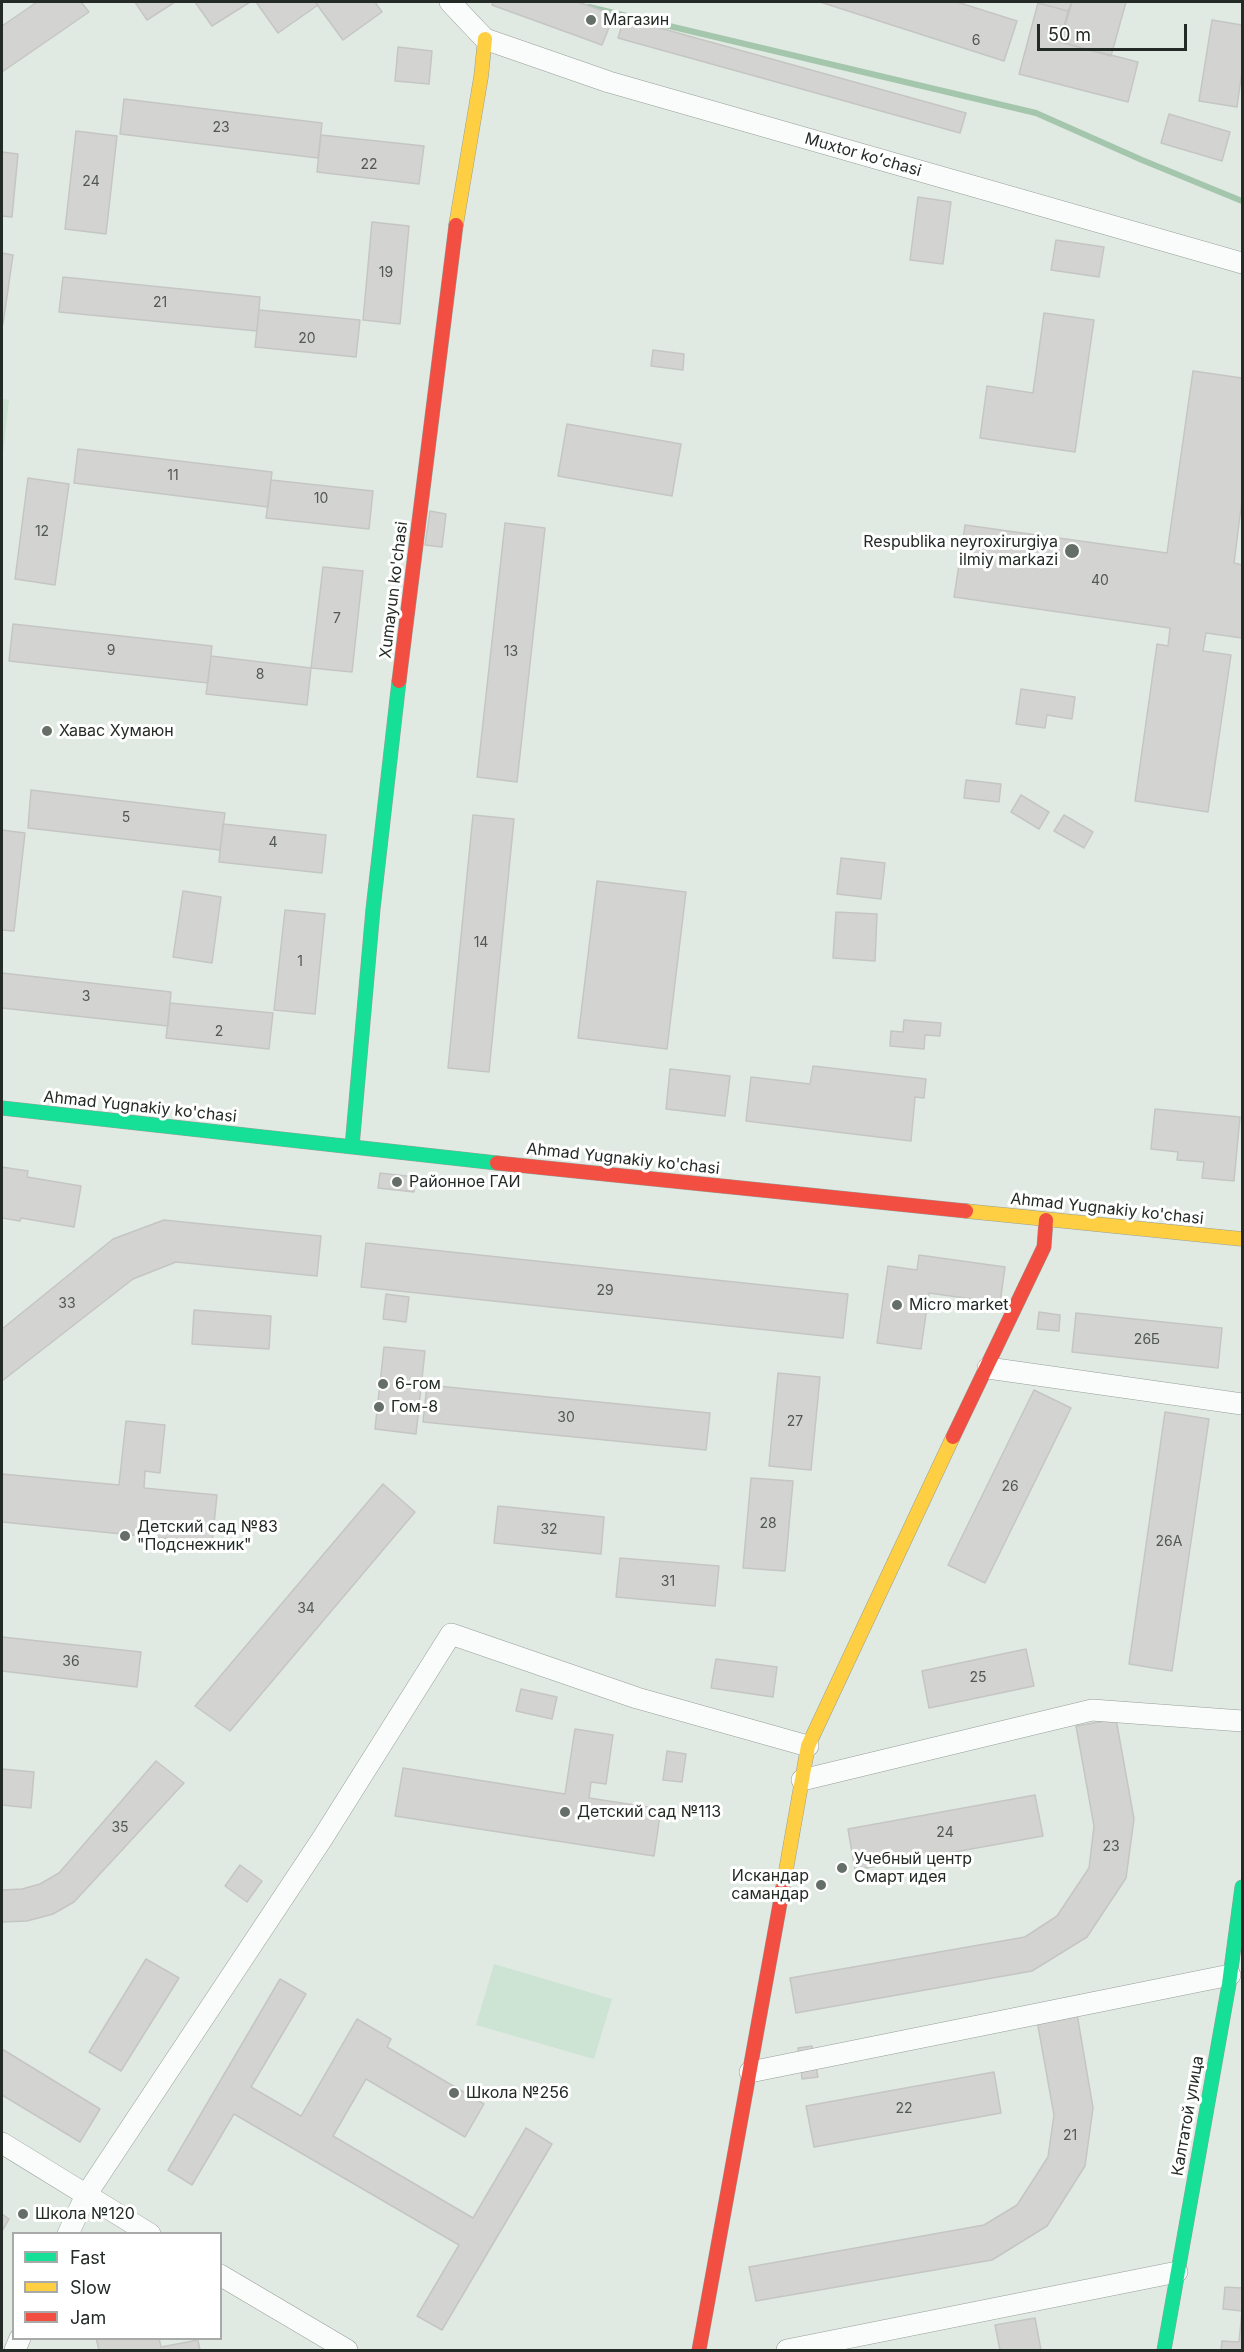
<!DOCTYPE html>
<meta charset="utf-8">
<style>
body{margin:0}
#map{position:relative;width:1244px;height:2352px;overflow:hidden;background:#e0eae2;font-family:Inter,sans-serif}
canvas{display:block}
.frame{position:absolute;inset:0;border:3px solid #242b26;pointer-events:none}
.legend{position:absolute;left:12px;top:2232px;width:210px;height:108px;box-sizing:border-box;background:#fff;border:2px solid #a7aaa8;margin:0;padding:8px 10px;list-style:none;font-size:18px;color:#242b26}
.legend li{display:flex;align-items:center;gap:12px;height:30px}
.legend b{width:30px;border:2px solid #a7aaa8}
.scale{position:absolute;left:1037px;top:24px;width:150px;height:27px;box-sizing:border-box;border:3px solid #242b26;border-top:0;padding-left:8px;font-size:18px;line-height:21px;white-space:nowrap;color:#242b26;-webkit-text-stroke:4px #fff;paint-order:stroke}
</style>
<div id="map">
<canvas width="1244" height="2352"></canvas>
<div class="frame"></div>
<ul class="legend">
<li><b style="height:8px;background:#16e098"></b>Fast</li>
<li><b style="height:8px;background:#ffcf43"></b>Slow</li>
<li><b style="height:8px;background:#f24e42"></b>Jam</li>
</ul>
<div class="scale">50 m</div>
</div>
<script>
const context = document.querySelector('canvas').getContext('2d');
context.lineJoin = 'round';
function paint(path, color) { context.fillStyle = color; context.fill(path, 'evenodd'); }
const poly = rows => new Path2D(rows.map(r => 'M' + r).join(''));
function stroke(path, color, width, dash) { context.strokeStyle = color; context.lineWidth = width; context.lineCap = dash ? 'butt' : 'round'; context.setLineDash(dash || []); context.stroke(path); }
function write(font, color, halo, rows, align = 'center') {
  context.font = font + ' Inter,sans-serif'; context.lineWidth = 6; context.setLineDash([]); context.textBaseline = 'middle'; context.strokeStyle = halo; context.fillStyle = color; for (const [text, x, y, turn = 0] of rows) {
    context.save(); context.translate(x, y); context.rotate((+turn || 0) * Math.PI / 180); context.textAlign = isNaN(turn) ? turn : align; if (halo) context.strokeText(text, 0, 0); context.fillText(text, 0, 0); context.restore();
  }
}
const green = poly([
 [2,399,9,400,2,463],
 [494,1964,612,1999,594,2059,476,2025]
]);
const stream = poly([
 [589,7,1036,113,1142,160,1242,201]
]);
const building = poly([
 [37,2,81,2,89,12,2,72,2,26,37,2],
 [135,2,175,2,147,20,135,2],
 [195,2,250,2,212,26,195,2],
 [256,2,315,2,318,5,278,33,256,2],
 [315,2,375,2,382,12,343,40,315,2],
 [493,2,578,2,614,15,602,45,492,5,493,2],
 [820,2,957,2,1017,21,1004,61,820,2],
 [1072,2,1126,2,1111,56,1060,42,1072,2],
 [1038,3,1038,2,1072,2,1068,11,1038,3],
 [1038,3,1068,11,1060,42,1138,62,1128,102,1019,74,1038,3],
 [624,18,966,113,960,133,618,38,624,18],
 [1212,20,1242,25,1242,71,1237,107,1199,101,1212,20],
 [398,47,432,51,429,84,395,81,398,47],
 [124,99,322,123,318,158,120,134,124,99],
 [1169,114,1230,132,1222,161,1161,143,1169,114],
 [76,131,117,136,106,234,65,229,76,131],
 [321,135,424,146,419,184,317,172,321,135],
 [2,152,18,154,12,217,2,216,2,152],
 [918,197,951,202,943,264,910,260,918,197],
 [372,222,409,226,400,324,363,320,372,222],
 [1056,240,1104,247,1099,277,1051,270,1056,240],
 [2,253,13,255,3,324,2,324,2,253],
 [63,277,260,297,257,331,59,312,63,277],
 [259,310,360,320,356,357,255,347,259,310],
 [1044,313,1094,320,1075,452,980,438,987,386,1033,393,1044,313],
 [653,350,684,354,683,370,651,366,653,350],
 [1193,371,1242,378,1242,500,1234,563,1242,565,1242,638,1206,633,1203,651,1231,655,1208,812,1135,801,1157,644,1168,646,1170,628,954,597,965,525,1167,553,1193,371],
 [567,424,681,444,672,496,558,476,567,424],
 [78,449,272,472,268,507,74,483,78,449],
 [28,478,69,484,55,585,15,579,28,478],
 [271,480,373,491,369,529,266,518,271,480],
 [430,511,446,514,442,547,425,545,430,511],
 [505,523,545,528,517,782,477,777,505,523],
 [323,567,363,571,352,672,311,668,323,567],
 [13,624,212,646,208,683,9,661,13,624],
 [211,656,311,668,307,705,206,694,211,656],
 [1021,689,1075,697,1072,719,1047,715,1045,728,1016,724,1021,689],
 [966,780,1001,784,999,802,964,798,966,780],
 [31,790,225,813,220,850,28,828,31,790],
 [1021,795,1049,812,1039,829,1011,812,1021,795],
 [473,815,514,819,489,1072,448,1068,473,815],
 [1064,815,1093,832,1084,848,1054,831,1064,815],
 [223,824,326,835,322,873,219,862,223,824],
 [2,830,25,833,14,931,2,930,2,830],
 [841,858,885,863,881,899,837,894,841,858],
 [597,881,686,892,667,1049,578,1038,597,881],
 [183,891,221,897,212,963,173,957,183,891],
 [285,910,325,914,315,1014,274,1010,285,910],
 [836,912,877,914,875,961,833,958,836,912],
 [2,973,171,992,168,1026,2,1008,2,973],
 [170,1003,273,1013,269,1049,166,1038,170,1003],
 [904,1020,941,1023,940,1036,925,1035,924,1049,890,1046,891,1031,903,1032,904,1020],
 [813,1066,926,1079,924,1098,915,1097,911,1141,746,1121,751,1077,810,1084,813,1066],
 [670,1069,730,1076,725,1116,666,1109,670,1069],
 [1155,1109,1240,1117,1234,1181,1202,1178,1204,1162,1177,1160,1178,1152,1151,1149,1155,1109],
 [2,1167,28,1171,27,1177,81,1186,74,1227,21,1218,20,1221,2,1218,2,1167],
 [380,1173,416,1177,414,1192,378,1188,380,1173],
 [164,1220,321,1236,317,1276,176,1262,133,1279,2,1381,2,1329,113,1239,164,1220],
 [366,1243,848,1294,843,1338,361,1287,366,1243],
 [919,1255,1005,1267,1000,1303,929,1293,921,1349,877,1343,888,1266,917,1270,919,1255],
 [386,1294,409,1297,406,1322,383,1319,386,1294],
 [194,1310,271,1316,269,1349,192,1344,194,1310],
 [1039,1312,1060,1315,1059,1331,1037,1329,1039,1312],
 [1076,1313,1222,1328,1218,1368,1072,1352,1076,1313],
 [384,1347,425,1351,416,1434,375,1429,384,1347],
 [778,1373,820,1377,811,1470,769,1466,778,1373],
 [427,1385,710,1413,706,1450,423,1422,427,1385],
 [1034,1390,1071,1408,985,1583,948,1565,1034,1390],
 [1165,1412,1209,1419,1172,1671,1129,1664,1165,1412],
 [126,1421,165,1425,160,1473,145,1471,144,1488,217,1495,212,1543,2,1522,2,1474,119,1485,126,1421],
 [751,1478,793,1481,785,1571,743,1568,751,1478],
 [383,1484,415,1512,230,1731,195,1706,383,1484],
 [498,1506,604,1517,601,1554,494,1543,498,1506],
 [620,1558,719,1566,715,1606,616,1597,620,1558],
 [2,1637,141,1652,137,1687,2,1671,2,1637],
 [1026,1649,1034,1686,929,1708,922,1671,1026,1649],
 [716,1659,777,1667,773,1697,711,1688,716,1659],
 [521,1689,557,1697,552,1719,516,1711,521,1689],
 [1116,1719,1134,1819,1126,1878,1087,1937,1032,1971,796,2013,790,1978,1025,1937,1057,1916,1089,1868,1094,1826,1076,1726,1116,1719],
 [575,1729,613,1735,606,1784,591,1782,589,1798,661,1809,654,1856,395,1816,403,1768,565,1794,575,1729],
 [667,1751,686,1754,682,1782,663,1780,667,1751],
 [156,1761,184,1783,74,1902,53,1914,27,1921,2,1922,2,1890,22,1889,40,1884,59,1873,156,1761],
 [2,1769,34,1772,31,1808,2,1805,2,1769],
 [1035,1795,1043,1836,855,1870,848,1829,1035,1795],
 [240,1865,262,1881,247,1902,225,1886,240,1865],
 [146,1959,179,1978,121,2071,89,2052,146,1959],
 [280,1979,306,1994,251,2087,301,2116,357,2019,391,2039,387,2047,484,2104,465,2137,366,2079,333,2136,473,2218,526,2128,552,2144,442,2330,417,2316,459,2245,234,2114,192,2185,168,2170,280,1979],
 [1076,2008,1093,2108,1085,2166,1047,2226,992,2260,756,2301,749,2267,984,2225,1017,2205,1048,2157,1054,2115,1036,2015,1076,2008],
 [812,2046,814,2054,799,2057,798,2048,812,2046],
 [2,2049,100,2109,80,2142,2,2095,2,2049],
 [816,2067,818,2077,802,2079,801,2069,816,2067],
 [994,2072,1001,2113,814,2147,806,2106,994,2072],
 [2,2214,9,2219,2,2231,2,2214],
 [1225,2287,1242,2288,1242,2350,1221,2350,1222,2341,1239,2342,1242,2311,1223,2309,1225,2287],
 [1035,2318,1041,2350,1000,2350,995,2325,1035,2318],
 [96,2338,159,2338,161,2347,198,2340,200,2350,99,2350,96,2338]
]);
const street = poly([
 [450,2,485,39,609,82,1242,263],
 [988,1368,1242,1404],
 [802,1780,1092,1710,1242,1721],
 [750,2072,1230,1975],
 [2,2143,150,2234],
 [68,2234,86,2195,322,1839,451,1634,637,1698,808,1746],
 [220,2275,347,2350],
 [15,2350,20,2338],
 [787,2350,1177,2272]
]);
const fast = poly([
 [2,1108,497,1163],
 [352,1147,373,909,399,681],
 [1164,2350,1229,1984,1242,1887]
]);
const slow = poly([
 [456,225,481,77,485,39],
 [966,1211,1242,1239],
 [783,1887,808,1746,953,1437]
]);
const jam = poly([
 [399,681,456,225],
 [497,1163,966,1211],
 [953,1437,1044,1247,1046,1220],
 [699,2350,783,1887]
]);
const markers = [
 [591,20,6,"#666e68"],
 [1072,551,8,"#666e68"],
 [47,731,6,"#666e68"],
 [397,1182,6,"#666e68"],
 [897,1305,6,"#666e68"],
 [383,1384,6,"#666e68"],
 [379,1407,6,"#666e68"],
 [125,1536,6,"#666e68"],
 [565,1812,6,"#666e68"],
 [842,1868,6,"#666e68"],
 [821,1885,6,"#666e68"],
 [454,2093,6,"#666e68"],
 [23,2214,6,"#666e68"]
];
const numberNames = [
 ["6",976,41],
 ["23",221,128],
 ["22",369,165],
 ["24",91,182],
 ["19",386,273],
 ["21",160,303],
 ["20",307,339],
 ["11",173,476],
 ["10",321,499],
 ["12",42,532],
 ["40",1100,581],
 ["7",337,619],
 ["9",111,651],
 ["13",511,652],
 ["8",260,675],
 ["5",126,818],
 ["4",273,843],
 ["14",481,943],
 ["1",300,962],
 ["3",86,997],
 ["2",219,1032],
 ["29",605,1291],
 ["33",67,1304],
 ["26Б",1147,1340],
 ["30",566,1418],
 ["27",795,1422],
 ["26",1010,1487],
 ["28",768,1524],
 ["32",549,1530],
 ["26A",1169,1542],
 ["31",668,1582],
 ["34",306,1609],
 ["36",71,1662],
 ["25",978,1678],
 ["35",120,1828],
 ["24",945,1833],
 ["23",1111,1847],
 ["22",904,2109],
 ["21",1070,2136]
];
const poiNames = [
 ["Магазин",603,20],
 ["Respublika neyroxirurgiya",1058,542,"right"],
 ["ilmiy markazi",1058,560,"right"],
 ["Хавас Хумаюн",59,731],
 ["Районное ГАИ",409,1182],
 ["Micro market",909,1305],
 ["6-гом",395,1384],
 ["Гом-8",391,1407],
 ["Детский сад №83",137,1527],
 ["\"Подснежник\"",137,1545],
 ["Детский сад №113",577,1812],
 ["Учебный центр",854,1859],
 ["Смарт идея",854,1877],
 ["Искандар",809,1876,"right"],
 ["самандар",809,1894,"right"],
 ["Школа №256",466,2093],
 ["Школа №120",35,2214]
];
const streetNames = [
 ["Muxtor koʻchasi",863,155,16],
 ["Xumayun ko'chasi",394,590,-83],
 ["Ahmad Yugnakiy ko'chasi",140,1107,6],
 ["Ahmad Yugnakiy ko'chasi",623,1159,6],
 ["Ahmad Yugnakiy ko'chasi",1107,1209,6],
 ["Калтатой улица",1188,2116,-80]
];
paint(green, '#cde3d3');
stroke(stream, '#a4c6ac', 6);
paint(building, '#d3d3d1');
stroke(building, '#c5c6c4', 1.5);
stroke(street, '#969e98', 22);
stroke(fast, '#969e98', 15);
stroke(slow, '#969e98', 15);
stroke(jam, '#969e98', 15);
stroke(street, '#fafcfb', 21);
stroke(fast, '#16e098', 14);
stroke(slow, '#ffcf43', 14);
stroke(jam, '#f24e42', 14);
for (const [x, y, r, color] of markers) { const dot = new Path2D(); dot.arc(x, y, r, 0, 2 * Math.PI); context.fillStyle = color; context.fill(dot); stroke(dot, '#fff', 2); }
write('14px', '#525854', null, numberNames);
write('16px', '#242b26', '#fff', poiNames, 'left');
write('16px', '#242b26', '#fff', streetNames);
</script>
